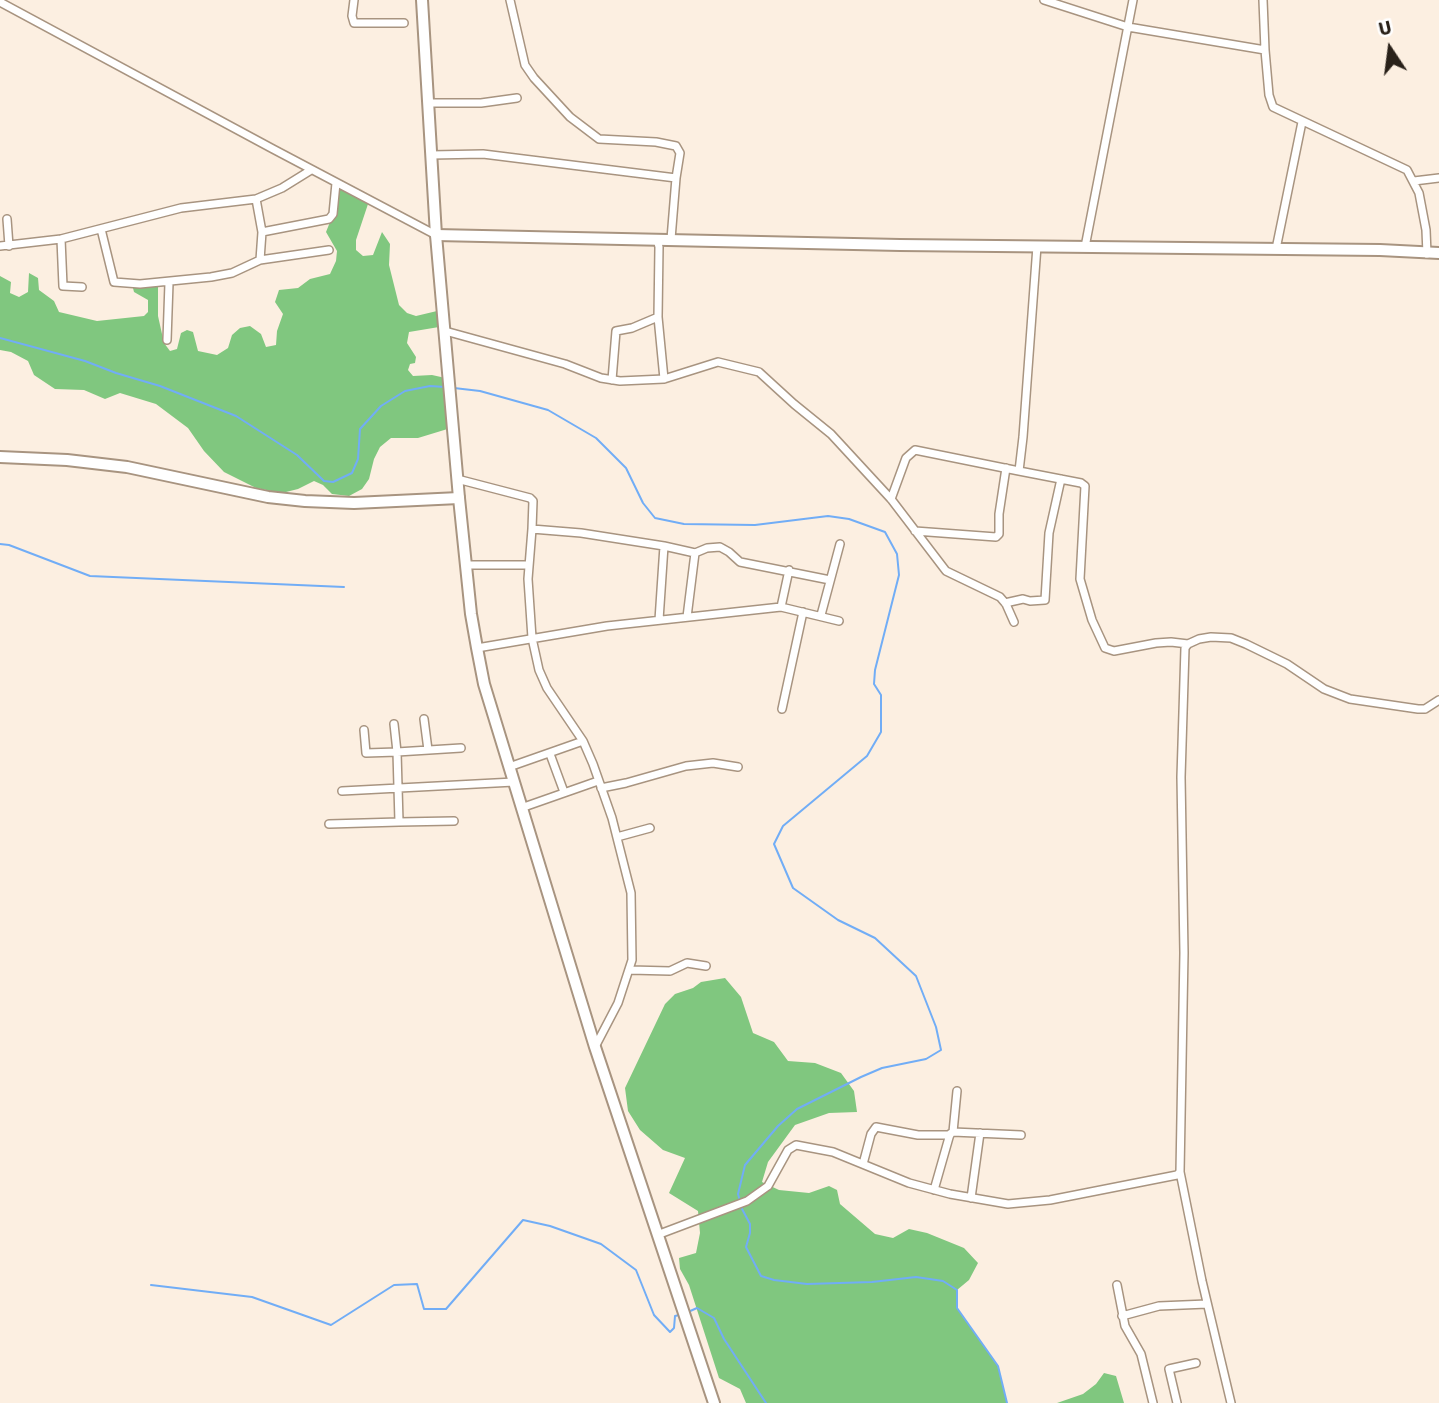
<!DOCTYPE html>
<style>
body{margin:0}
#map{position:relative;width:1439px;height:1403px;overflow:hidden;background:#fcefe1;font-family:Signika,sans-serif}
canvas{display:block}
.north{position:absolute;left:1355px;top:14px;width:70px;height:70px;-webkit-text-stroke:5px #fff;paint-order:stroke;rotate:347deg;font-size:19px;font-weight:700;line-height:28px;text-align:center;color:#292119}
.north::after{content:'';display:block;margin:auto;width:24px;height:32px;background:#292119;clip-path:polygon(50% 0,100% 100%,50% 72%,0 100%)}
</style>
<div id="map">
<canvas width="1439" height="1403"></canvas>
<div class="north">U</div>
</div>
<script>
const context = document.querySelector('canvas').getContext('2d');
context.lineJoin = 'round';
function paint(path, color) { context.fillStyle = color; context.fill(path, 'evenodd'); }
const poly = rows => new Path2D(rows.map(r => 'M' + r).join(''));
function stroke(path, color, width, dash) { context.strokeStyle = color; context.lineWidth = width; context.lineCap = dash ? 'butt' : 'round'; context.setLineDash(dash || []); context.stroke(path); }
const forest = poly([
 [339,184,368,204,356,240,356,250,363,256,373,255,382,232,390,244,389,265,399,305,407,313,416,316,437,311,439,327,409,332,407,343,416,357,415,363,410,364,408,370,413,376,432,375,450,379,454,427,418,438,391,438,380,447,374,459,369,479,362,489,349,496,332,494,323,485,314,481,298,489,282,493,256,488,224,472,204,451,188,428,156,404,120,393,105,399,84,390,55,389,34,375,28,361,11,352,0,350,0,276,11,282,10,293,19,297,28,292,29,273,38,278,39,290,54,301,59,312,97,321,144,316,148,312,148,300,134,292,133,288,151,284,158,287,158,316,164,343,170,351,177,349,181,333,187,330,193,332,198,351,217,355,228,348,232,335,240,328,250,326,261,334,266,347,276,345,277,331,283,314,275,302,279,290,298,288,310,279,330,274,336,261,337,251,326,232,332,217],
 [725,978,741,997,753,1033,774,1042,788,1061,815,1063,841,1073,854,1091,857,1112,829,1113,795,1125,768,1162,762,1182,779,1190,809,1193,829,1186,837,1190,840,1204,875,1234,893,1238,909,1229,927,1233,964,1248,978,1263,969,1280,957,1290,957,1308,998,1366,1007,1403,746,1403,740,1389,719,1378,689,1285,680,1269,679,1258,696,1253,700,1233,698,1211,669,1193,685,1158,663,1150,640,1130,628,1111,625,1088,665,1004,675,994,693,988,701,982],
 [1104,1373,1116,1376,1124,1403,1057,1403,1083,1394,1096,1384]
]);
const stream = poly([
 [0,338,85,361,116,373,160,386,236,416,297,455,324,481,333,482,352,473,358,459,360,429,381,406,405,391,430,386,445,387],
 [454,388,480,391,548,410,596,438,626,468,643,503,655,518,684,524,755,525,828,516,849,519,885,532,897,554,899,575,875,670,874,684,881,695,881,732,867,756,783,826,774,844,793,888,838,920,875,938,916,976,936,1027,941,1050,926,1059,882,1068,861,1077,797,1109,778,1126,745,1165,738,1194,740,1201],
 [0,544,9,545,90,576,344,587],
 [741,1207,750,1224,750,1233,746,1247,761,1276,774,1280,807,1284,872,1282,916,1277,943,1281,957,1290,957,1308,998,1366,1007,1403],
 [151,1285,252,1297,331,1325,394,1285,417,1284,424,1309,446,1309,523,1220,550,1226,601,1244,636,1270,654,1315,670,1332,674,1328,675,1316,679,1315],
 [688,1312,697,1308,714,1318,724,1339,766,1403]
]);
const street = poly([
 [354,0,352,16,354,23,404,23],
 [510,0,525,65,534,78,570,117,599,139,656,142,676,146,680,153,676,178],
 [1044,0,1128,27,1265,50,1269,95,1273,107,1407,170,1419,193,1426,230,1427,254],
 [1263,0,1265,50],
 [0,2,273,149,436,235],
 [429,103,481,103,517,98],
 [431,155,483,154,676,178,671,239],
 [1414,181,1439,178],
 [7,219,9,246],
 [101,229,114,282,140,284,211,277,232,273,260,260,262,232,256,199],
 [262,232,329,219,333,214,336,183],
 [61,239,63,286,82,287],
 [0,246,61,239,181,208,256,199,282,188,311,170],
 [1037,246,1023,437,1019,471,1081,483,1085,486,1080,579,1092,620,1105,648,1114,651,1156,643,1171,642,1188,644],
 [1085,247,1133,0],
 [1276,249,1302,122],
 [260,260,329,250],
 [658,317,664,379],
 [445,331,565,364,601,378,620,381,664,379,718,362,759,372,794,404,831,434,891,499,946,571,1000,597,1006,604,1014,622],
 [167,340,169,283],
 [612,380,616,331,632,328,658,317,659,247,657,239],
 [457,479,530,498,533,501,532,529],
 [891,499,906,458,915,450,1019,471],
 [915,531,996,537,999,534,999,514,1006,468],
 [664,546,695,553,707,548,720,547,729,552,740,562,830,580],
 [466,565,529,565],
 [1005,603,1023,599,1030,601,1045,600,1049,533,1061,479],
 [781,607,789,570],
 [821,615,840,544],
 [687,617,695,553],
 [477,648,607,626,781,607,839,621],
 [782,709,803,612],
 [424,719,428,750],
 [394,724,397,752,461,748],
 [550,754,564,792],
 [509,767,583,741],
 [601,788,626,783,686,766,713,763,738,767],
 [342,791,514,782],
 [521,808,598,781],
 [399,822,454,821],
 [329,824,399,822,397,752,366,753,364,730],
 [617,837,650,828],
 [630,970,670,971,687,963,706,966],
 [595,1047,618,1003,632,960,631,893,612,818,593,764,583,741,547,688,539,670,532,638,528,579,532,529,581,533,664,546,659,620],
 [953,1132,1021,1135],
 [863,1164,871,1134,876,1127,918,1135,950,1135],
 [1180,1172,1202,1281,1231,1403],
 [934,1190,950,1134,953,1132,957,1091],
 [971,1198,980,1133],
 [657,1235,747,1201,768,1186,788,1150,796,1145,833,1152,909,1183,950,1194,1008,1204,1050,1200,1177,1175,1180,1172,1184,953,1181,777,1185,648,1188,644,1199,639,1211,637,1231,638,1246,644,1287,664,1324,689,1350,699,1418,709,1425,709,1439,700],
 [1117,1285,1125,1326,1141,1354,1153,1403],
 [1122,1316,1159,1306,1207,1304],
 [1177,1403,1169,1369,1196,1363]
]);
const secondary = poly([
 [436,235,900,245,1380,250,1439,253],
 [0,457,67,460,127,467,268,497,305,501,354,503,459,498]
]);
const primary = poly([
 [422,0,436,235,459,498,471,614,477,648,484,684,595,1047,714,1403]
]);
paint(forest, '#80c77f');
stroke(stream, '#71adf6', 2);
stroke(street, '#a89480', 10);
stroke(secondary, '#a89480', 14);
stroke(primary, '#a89480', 14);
stroke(street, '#fff', 7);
stroke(secondary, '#fff', 10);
stroke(primary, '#fff', 10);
</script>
